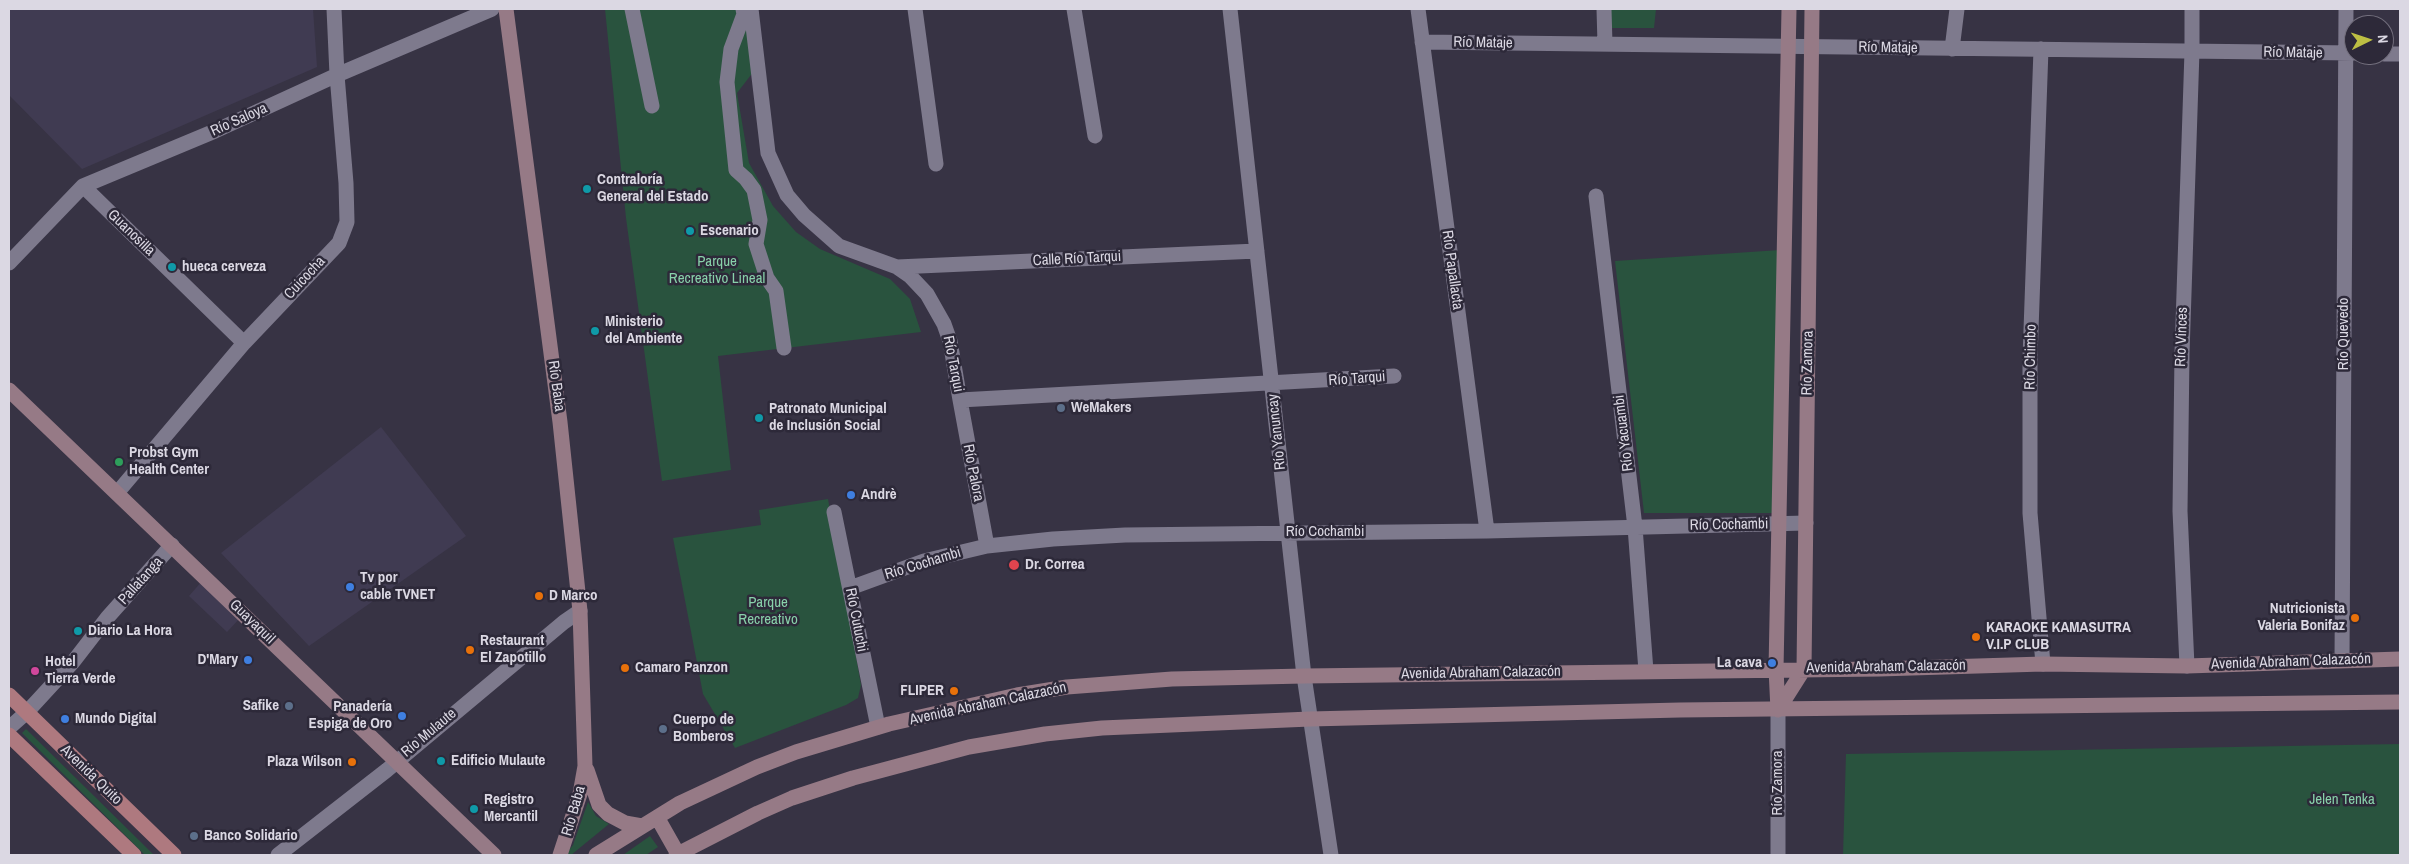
<!DOCTYPE html>
<meta charset="utf-8">
<style>
body{margin:0}
#map{position:relative;width:2409px;height:864px;overflow:hidden;background:#373344;font-family:"Archivo Narrow",sans-serif}
canvas{display:block}
.frame{position:absolute;inset:0;border:10px solid #dbd8e3;pointer-events:none}
.north{position:absolute;left:2344px;top:15px;width:50px;height:50px;box-sizing:border-box;background:#2d2939;border:1px solid #736f7d;border-radius:50%;rotate:86deg;font-size:14px;font-weight:700;line-height:20px;text-align:center;color:#dbd8e3}
.north::after{content:'';display:block;margin:auto;width:18px;height:22px;background:#bdbf43;clip-path:polygon(50% 0,100% 100%,50% 72%,0 100%)}
</style>
<div id="map">
<canvas width="2409" height="864"></canvas>
<div class="frame"></div>
<div class="north">N</div>
</div>
<script>
const context = document.querySelector('canvas').getContext('2d');
context.lineJoin = 'round';
function paint(path, color) { context.fillStyle = color; context.fill(path, 'evenodd'); }
const poly = rows => new Path2D(rows.map(r => 'M' + r).join(''));
function stroke(path, color, width, dash) { context.strokeStyle = color; context.lineWidth = width; context.lineCap = dash ? 'butt' : 'round'; context.setLineDash(dash || []); context.stroke(path); }
function write(font, color, halo, rows, align = 'center') {
  context.font = font + ' "Archivo Narrow",sans-serif'; context.lineWidth = 5; context.setLineDash([]); context.textBaseline = 'middle'; context.strokeStyle = halo; context.fillStyle = color; for (const [text, x, y, turn = 0] of rows) {
    context.save(); context.translate(x, y); context.rotate((+turn || 0) * Math.PI / 180); context.textAlign = isNaN(turn) ? turn : align; if (halo) context.strokeText(text, 0, 0); context.fillText(text, 0, 0); context.restore();
  }
}
const built = poly([
 [9,9,313,9,317,67,82,169,9,95],
 [381,427,466,536,309,646,221,553],
 [203,580,241,617,227,632,189,596]
]);
const green = poly([
 [605,9,747,9,754,71,737,93,749,163,773,206,796,232,820,249,890,279,910,299,921,332,718,356,731,470,662,481,626,218],
 [1609,9,1656,9,1654,28,1608,28],
 [1780,250,1774,513,1644,513,1615,261],
 [828,499,861,685,858,698,846,705,735,748,703,694,673,538,761,525,759,510],
 [26,729,154,855,145,855,22,733],
 [2400,744,2400,855,1843,855,1846,754],
 [588,802,596,816,609,824,571,855,565,855,573,845],
 [650,836,658,847,646,855,623,855]
]);
const street = poly([
 [632,9,652,106],
 [743,9,744,14,731,49,727,82,736,170,746,179,754,190,760,220,756,244,767,278,776,291,784,348],
 [751,9,768,153,787,195,804,215,839,246,897,267,910,276,927,294,944,324,950,341,960,400,1394,376],
 [915,9,936,164],
 [1074,9,1095,136],
 [1230,9,1304,676,1331,855],
 [1418,9,1487,531],
 [1604,9,1605,44],
 [1422,42,2354,53],
 [1952,49,1957,9],
 [2041,49,2030,358,2030,513,2043,664],
 [2384,54,2400,54],
 [83,186,244,343],
 [1596,196,1635,527,1646,671],
 [9,263,83,186,215,131,337,75,492,9],
 [897,267,1257,251],
 [960,400,987,546],
 [117,493,244,343,339,243,347,222,346,183,337,75,334,9],
 [834,512,878,727],
 [850,588,924,561,987,546,1053,539,1125,535,1487,531,1806,523],
 [2342,660,2346,9],
 [2187,666,2180,511,2182,354,2192,51,2192,9],
 [9,728,27,712,73,662,107,618,172,545],
 [278,855,387,770,564,622,580,611],
 [1778,855,1778,710]
]);
const secondary = poly([
 [506,9,560,422,580,611,585,766,580,794,560,855],
 [9,390,494,855],
 [1778,710,1804,669,1812,9],
 [1778,710,1776,669,1789,9],
 [587,770,599,805,608,814,625,823,642,826],
 [657,817,678,854],
 [596,855,680,803,757,767,796,752,889,724,1017,695,1067,687,1172,679,1304,676,1879,669,2043,664,2187,666,2400,659],
 [676,855,758,813,792,798,853,778,969,747,1045,734,1102,728,1310,719,1680,710,2400,702]
]);
const primary = poly([
 [9,695,174,855],
 [9,735,134,855]
]);
const markers = [
 [587,189,5,"#0f9aa8"],
 [690,231,5,"#0f9aa8"],
 [172,267,5,"#0f9aa8"],
 [595,331,5,"#0f9aa8"],
 [1061,408,5,"#5c6f8a"],
 [759,418,5,"#0f9aa8"],
 [119,462,5,"#2e9e5b"],
 [851,495,5,"#3f7fe0"],
 [1014,565,6,"#e0444e"],
 [350,587,5,"#3f7fe0"],
 [539,596,5,"#e8710a"],
 [2355,618,5,"#e8710a"],
 [78,631,5,"#0f9aa8"],
 [1976,637,5,"#e8710a"],
 [470,650,5,"#e8710a"],
 [248,660,5,"#3f7fe0"],
 [1772,663,5,"#3f7fe0"],
 [625,668,5,"#e8710a"],
 [35,671,5,"#d1479c"],
 [954,691,5,"#e8710a"],
 [289,706,5,"#5c6f8a"],
 [402,716,5,"#3f7fe0"],
 [65,719,5,"#3f7fe0"],
 [663,729,5,"#5c6f8a"],
 [441,761,5,"#0f9aa8"],
 [352,762,5,"#e8710a"],
 [474,809,5,"#0f9aa8"],
 [194,836,5,"#5c6f8a"]
];
const streetNames = [
 ["Río Mataje",1483,43,1],
 ["Río Mataje",1888,48,1],
 ["Río Mataje",2293,53,1],
 ["Río Saloya",239,120,-24],
 ["Guanosilla",131,233,44],
 ["Calle Río Tarqui",1077,259,-3],
 ["Río Papallacta",1452,270,82],
 ["Cuicocha",305,278,-47],
 ["Río Quevedo",2344,334,-90],
 ["Río Vinces",2182,337,-88],
 ["Río Chimbo",2031,357,-89],
 ["Río Zamora",1808,363,-89],
 ["Río Tarqui",953,364,79],
 ["Río Tarqui",1357,379,-4],
 ["Río Baba",556,386,82],
 ["Río Yanuncay",1277,432,-96],
 ["Río Yacuambi",1624,433,-97],
 ["Río Palora",973,473,79],
 ["Río Cochambi",1729,525,-1],
 ["Río Cochambi",1325,532],
 ["Río Cochambi",923,564,-17],
 ["Pallatanga",141,581,-48],
 ["Río Cutuchi",856,620,79],
 ["Guayaquil",252,622,44],
 ["Avenida Abraham Calazacón",2291,662,-2],
 ["Avenida Abraham Calazacón",1886,667,-1],
 ["Avenida Abraham Calazacón",1481,673,-1],
 ["Avenida Abraham Calazacón",988,704,-12],
 ["Río Mulaute",429,733,-40],
 ["Avenida Quito",91,775,44],
 ["Río Zamora",1778,783,-90],
 ["Río Baba",574,811,-74]
];
const poiNames = [
 ["Contraloría",597,180],
 ["General del Estado",597,197],
 ["Escenario",700,231],
 ["hueca cerveza",182,267],
 ["Ministerio",605,322],
 ["del Ambiente",605,339],
 ["WeMakers",1071,408],
 ["Patronato Municipal",769,409],
 ["de Inclusión Social",769,426],
 ["Probst Gym",129,453],
 ["Health Center",129,470],
 ["Andrè",861,495],
 ["Dr. Correa",1025,565],
 ["Tv por",360,578],
 ["cable TVNET",360,595],
 ["D Marco",549,596],
 ["Nutricionista",2345,609,"right"],
 ["Valeria Bonifaz",2345,626,"right"],
 ["KARAOKE KAMASUTRA",1986,628],
 ["V.I.P CLUB",1986,645],
 ["Diario La Hora",88,631],
 ["Restaurant",480,641],
 ["El Zapotillo",480,658],
 ["D'Mary",238,660,"right"],
 ["Hotel",45,662],
 ["Tierra Verde",45,679],
 ["La cava",1762,663,"right"],
 ["Camaro Panzon",635,668],
 ["FLIPER",944,691,"right"],
 ["Safike",279,706,"right"],
 ["Panadería",392,707,"right"],
 ["Espiga de Oro",392,724,"right"],
 ["Mundo Digital",75,719],
 ["Cuerpo de",673,720],
 ["Bomberos",673,737],
 ["Edificio Mulaute",451,761],
 ["Plaza Wilson",342,762,"right"],
 ["Registro",484,800],
 ["Mercantil",484,817],
 ["Banco Solidario",204,836]
];
const parkNames = [
 ["Parque",717,262],
 ["Recreativo Lineal",717,279],
 ["Parque",768,603],
 ["Recreativo",768,620],
 ["Jelen Tenka",2342,800]
];
paint(built, '#403b52');
paint(green, '#29533e');
stroke(street, '#7e7a8d', 15);
stroke(secondary, '#967a86', 15);
stroke(primary, '#ae797f', 15);
for (const [x, y, r, color] of markers) { const dot = new Path2D(); dot.arc(x, y, r, 0, 2 * Math.PI); context.fillStyle = color; context.fill(dot); stroke(dot, '#2d2939', 2); }
write('15px', '#dbd8e3', '#2d2939', streetNames);
write('bold 15px', '#dbd8e3', '#2d2939', poiNames, 'left');
write('15px', '#88d1aa', '#2d2939', parkNames);
</script>
